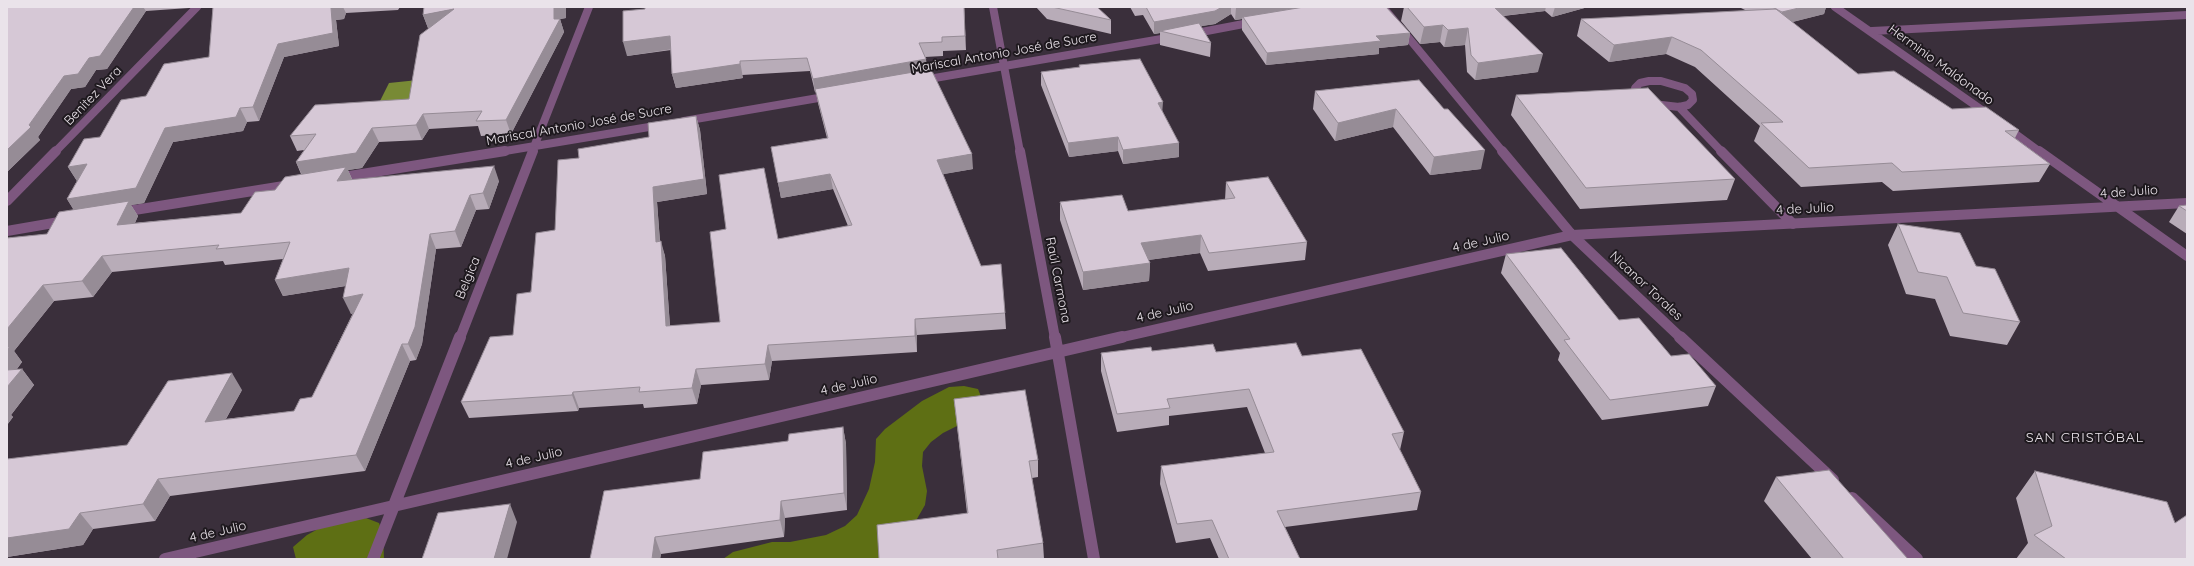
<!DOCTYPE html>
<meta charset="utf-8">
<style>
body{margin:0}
#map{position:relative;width:2194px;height:566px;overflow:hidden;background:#3a2f3b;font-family:Quicksand,sans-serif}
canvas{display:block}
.frame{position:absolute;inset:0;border:8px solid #eae3ea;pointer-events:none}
</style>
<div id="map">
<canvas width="2194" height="566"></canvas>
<div class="frame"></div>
</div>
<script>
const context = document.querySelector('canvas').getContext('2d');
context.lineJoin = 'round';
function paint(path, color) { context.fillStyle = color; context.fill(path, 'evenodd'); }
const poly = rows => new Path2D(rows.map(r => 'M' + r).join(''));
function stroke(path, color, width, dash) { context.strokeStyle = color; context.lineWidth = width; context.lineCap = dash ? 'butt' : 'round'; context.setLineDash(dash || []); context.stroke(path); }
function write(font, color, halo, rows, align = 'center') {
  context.font = font + ' Quicksand,sans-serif'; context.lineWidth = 4; context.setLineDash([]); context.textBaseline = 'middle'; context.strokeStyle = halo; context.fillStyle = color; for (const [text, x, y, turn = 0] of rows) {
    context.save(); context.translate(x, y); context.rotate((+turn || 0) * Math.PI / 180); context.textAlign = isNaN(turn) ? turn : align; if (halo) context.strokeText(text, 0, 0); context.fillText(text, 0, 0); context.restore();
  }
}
const forest = poly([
 [964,386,978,389,982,399,971,419,943,433,931,442,923,452,922,466,927,491,925,505,910,531,910,559,723,559,733,552,772,542,790,542,826,535,845,526,857,515,869,489,875,462,876,439,885,429,922,401,949,387],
 [366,518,379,523,383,533,384,559,296,559,293,547,307,535,327,524]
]);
const water = poly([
 [418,80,409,100,379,103,389,83]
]);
const serviceFar1 = poly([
 [1649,81,1661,81,1685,88,1692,94,1693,100,1688,105,1679,107,1653,104,1642,99,1636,93,1635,88,1640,83,1649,81],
 [1679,107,1722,152]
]);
const service = poly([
 [1721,151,1793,224]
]);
const minorFar2 = poly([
 [993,7,1020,152],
 [1383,7,1503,152],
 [1835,7,1989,115],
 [1872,31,2187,15],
 [1191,34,1254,22],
 [923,80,1173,37],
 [684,121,830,96],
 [2006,127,2040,152],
 [55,152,197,7],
 [499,152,661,125],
 [532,152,589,7]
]);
const minorFar1 = poly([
 [1020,151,1055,338],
 [1502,151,1572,235,1681,338],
 [2039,151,2187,256],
 [337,178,505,151],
 [7,201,56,151],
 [122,212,290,185],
 [7,231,65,221],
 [460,338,533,151],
 [1118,338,1572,235,2187,203]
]);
const minor = poly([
 [1055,337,1094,559],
 [1680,337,1833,480],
 [1852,498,1917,559],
 [165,559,1122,337],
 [373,559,460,337]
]);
const wall = poly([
 [7,7,189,7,189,8,146,11,107,69,96,70,85,87,71,89,38,137,40,140,7,172],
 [213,7,400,7,398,10,346,13,344,19,336,20,339,46,284,57,259,121,247,122,243,131,173,142,144,203,131,205,138,216,135,223,241,213,301,174,296,162,304,150,297,151,290,136,409,99,429,28,428,28,423,15,566,18,560,19,564,32,511,134,481,136,478,126,429,129,422,140,379,142,362,168,348,170,352,179,499,181,489,209,476,210,461,247,436,249,422,344,416,360,410,361,365,471,170,496,155,521,93,529,83,545,7,557,127,445,242,390,226,419,294,411,312,397,353,313,351,314,346,286,283,296,275,280,283,259,225,265,223,261,112,272,93,297,54,301,14,351,22,362,17,369,22,369,34,385,11,415,13,417,7,425,7,238,47,234,74,210,67,199,77,181,68,167,100,137,146,96,209,57],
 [645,7,964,7,966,50,943,51,943,56,925,57,927,70,973,169,943,174,981,266,1005,313,1006,329,917,335,917,352,772,361,769,380,701,385,697,404,644,408,643,404,579,408,578,411,469,418,461,402,513,335,555,230,579,158,649,137,696,116,700,130,707,194,657,202,660,241,665,256,670,326,720,322,778,239,848,226,833,189,781,198,771,147,827,138,818,103,816,92,815,92,810,71,742,75,743,78,676,88,672,74,671,50,627,56,645,9],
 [1036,7,1097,7,1111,20,1111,34,1047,19],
 [1130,7,1386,7,1410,33,1408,45,1379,48,1379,54,1266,65,1242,30,1242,19,1235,20,1231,14,1215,24,1201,26,1211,43,1210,57,1160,45,1160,33,1154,34,1143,15,1135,16],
 [1404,7,1588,7,1552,17,1545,11,1503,16,1538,72,1475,80,1467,72,1465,45,1444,47,1440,42,1420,44,1401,21],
 [1739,7,1826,7,1824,14,1792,22,1858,74,1952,109,2019,130,2015,138,2050,164,2039,182,1893,191,1882,182,1801,187,1754,141,1760,126,1695,67,1666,54,1609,62,1577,36,1581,19,1747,11],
 [1079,65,1162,111,1179,157,1123,164,1118,151,1069,157,1041,85,1041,72,1079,68],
 [1419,80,1481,169,1430,175,1393,127,1335,141,1313,109,1315,91],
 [1516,95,1735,179,1727,200,1580,209,1511,115],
 [1226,182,1307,242,1305,260,1208,271,1200,253,1148,260,1150,263,1149,281,1083,290,1060,220,1060,202,1128,211,1225,200],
 [2187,205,2187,234,2169,222,2179,206],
 [1898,224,1976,266,2020,322,2007,345,1950,336,1935,299,1906,294,1888,245],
 [1506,254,1619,320,1671,356,1716,386,1708,406,1602,420,1558,360,1560,353,1501,273],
 [1152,351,1216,352,1302,356,1404,432,1400,450,1421,492,1417,510,1285,527,1300,559,1219,559,1210,538,1176,543,1160,484,1161,466,1265,453,1247,407,1169,416,1169,425,1117,432,1101,371,1101,353],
 [954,399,1038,460,1038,477,1032,478,1043,543,1044,559,879,559,967,513],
 [843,427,846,444,847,510,785,518,784,537,661,554,660,559,590,559,788,441],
 [2035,471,2187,559,2016,559,2028,543,2016,498],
 [1776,477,1908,559,1812,559,1764,501]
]);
const shadedWall = poly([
 [134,7,143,7,146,11,107,69,96,70,85,87,71,89,38,137,40,140,7,172,7,150,29,125,64,76,89,58],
 [335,7,343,7,346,13,344,19,336,20,339,46,284,57,259,121,253,107,278,44,331,8],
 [554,7,566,7,566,18,560,19,564,32,511,134,506,120],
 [964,7,966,50,965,36],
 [1222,7,1231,7,1231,14,1215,24,1165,32,1160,31,1160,33,1154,34,1154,22],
 [1242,7,1312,7,1243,17,1242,19,1235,20,1236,8],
 [1486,7,1546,7,1545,11,1484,18],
 [1555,7,1588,7,1552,17],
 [1803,7,1826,7,1824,14,1777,26,1782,12],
 [454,9,458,22,428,28,423,15],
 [1443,25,1440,42,1420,44,1424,27],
 [1468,28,1465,45,1444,47,1448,30],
 [1410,33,1408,45,1379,48,1379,54,1266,65,1267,53,1376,36],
 [670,36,673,49,627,56,623,42],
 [1672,37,1666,54,1609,62,1614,45],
 [1543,54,1538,72,1475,80,1478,63],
 [926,59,928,73,815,89,816,92,815,92,813,79],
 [740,61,743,78,676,88,672,74],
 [1163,102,1162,115,1158,103],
 [240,108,247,122,243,131,173,142,144,203,131,205,138,216,127,240,76,214,67,199,165,128],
 [1396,109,1393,127,1335,141,1338,123],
 [423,114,429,129,422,140,416,125],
 [696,116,700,130,707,194,657,202,661,257,656,242,653,187],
 [372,128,379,142,362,168,348,170,353,182,303,177,296,162],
 [1118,137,1118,151,1069,157,1068,143],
 [1179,143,1179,157,1123,164,1123,150],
 [1485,150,1481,169,1430,175,1434,157],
 [972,154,973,169,939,175,937,160],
 [87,164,77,181,68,167],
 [494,166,499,181,489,209,483,193],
 [830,174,833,189,781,198,778,183],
 [470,195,476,210,461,247,455,231],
 [430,234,436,249,422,344,416,360,408,344],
 [1201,235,1200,253,1141,261,1141,243],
 [661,241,665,256,671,342,666,326],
 [102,256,112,272,93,297,82,281],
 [1150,263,1149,281,1083,290,1083,272],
 [349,268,357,284,283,296,275,280],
 [43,285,54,301,14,351,22,362,7,382,7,329],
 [363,294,370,310,351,314,343,298],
 [915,319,917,335,917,352,915,336],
 [402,344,410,361,365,471,356,455],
 [768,345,772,361,769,380,765,364],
 [22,369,34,385,11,415,13,417,7,425,7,387],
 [696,369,701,385,697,404,692,388],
 [232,373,242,390,215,438,205,422],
 [573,392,579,408,578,411,572,395],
 [843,427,846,444,847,510,844,493],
 [158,479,170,496,155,521,143,504],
 [781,501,785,518,784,537,780,520],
 [510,504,517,522,507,559,494,559],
 [80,513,93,529,83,545,7,557,7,538],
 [655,537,661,554,660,559,652,559]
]);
const building = poly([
 [7,7,134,7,100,56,89,58,78,74,64,76,29,125,31,127,7,150,7,7],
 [213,7,335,7,331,8,333,33,278,44,253,107,240,108,236,117,165,128,136,188,67,199,87,164,68,167,84,139,100,137,121,100,146,96,164,64,209,57,213,7],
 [424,7,554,7,554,19,560,19,506,120,476,121,482,111,423,114,416,125,372,128,356,153,296,162,316,134,290,136,315,105,409,99,420,35,454,9,423,15,424,7],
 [645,7,964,7,965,36,942,37,942,42,919,43,926,59,813,79,807,58,740,61,740,64,672,74,670,36,623,42,623,11,645,9,645,7],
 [1052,7,1097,7,1111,20,1052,7],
 [1146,7,1222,7,1215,11,1154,22,1146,7],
 [1304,7,1386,7,1410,33,1376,36,1381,41,1267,53,1243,17,1304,7],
 [1407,7,1494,7,1543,54,1478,63,1471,55,1468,28,1448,30,1443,25,1424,27,1407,7],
 [1772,7,1803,7,1782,12,1772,7],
 [1776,9,1858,74,1894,71,1952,109,1986,107,2019,130,2005,131,2050,164,1902,172,1892,163,1809,168,1761,123,1783,122,1701,50,1672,37,1614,45,1581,19,1776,9],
 [1199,23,1211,43,1160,31,1199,23],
 [1140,59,1163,102,1158,103,1179,143,1123,150,1118,137,1068,143,1041,72,1080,67,1079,65,1140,59],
 [931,69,972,154,937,160,981,266,1001,264,1005,313,915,319,915,336,768,345,765,364,696,369,692,388,639,392,640,387,573,392,572,395,461,402,490,337,513,335,517,294,531,292,536,233,555,230,558,160,579,158,578,149,649,137,648,123,696,116,704,179,653,187,656,242,661,241,666,326,720,322,710,232,726,229,719,175,764,168,778,239,852,225,830,174,778,183,771,147,828,138,815,89,931,69],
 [1419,80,1444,109,1448,109,1485,150,1434,157,1396,109,1338,123,1315,91,1419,80],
 [1648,88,1735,179,1586,188,1516,95,1648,88],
 [494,166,483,193,470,195,455,231,430,234,415,327,408,344,402,344,356,455,158,479,143,504,80,513,69,529,7,538,7,459,127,445,168,381,232,373,205,422,294,411,300,399,312,397,363,294,343,298,349,268,275,280,290,242,216,249,219,245,102,256,82,281,43,285,7,329,7,238,47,234,59,212,129,201,117,225,241,213,255,192,275,190,285,177,346,167,337,181,494,166],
 [1268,177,1307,242,1209,253,1201,235,1141,243,1150,263,1083,272,1060,202,1122,195,1128,211,1235,198,1226,182,1268,177],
 [2187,205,2187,211,2179,206,2187,205],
 [1898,224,1960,233,1976,266,1995,269,2020,322,1963,313,1947,277,1918,272,1898,224],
 [1561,248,1619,320,1639,318,1671,356,1689,354,1716,386,1610,400,1564,340,1570,339,1506,254,1561,248],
 [1296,343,1302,356,1361,349,1404,432,1392,434,1421,492,1277,511,1300,559,1229,559,1212,520,1177,524,1161,466,1274,452,1249,389,1167,399,1170,408,1117,414,1101,353,1151,347,1152,351,1213,344,1216,352,1296,343],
 [10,346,7,350,7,347,10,346],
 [22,369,7,387,7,370,22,369],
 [1025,390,1038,460,1029,461,1043,543,997,550,998,559,879,559,877,525,968,513,954,399,1025,390],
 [843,427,844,493,781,501,780,520,655,537,652,559,590,559,604,491,700,479,703,452,788,441,789,434,843,427],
 [1829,470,1908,559,1844,559,1776,477,1829,470],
 [2035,471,2167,502,2175,523,2187,515,2187,559,2066,559,2034,535,2052,526,2035,471],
 [510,504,494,559,422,559,438,513,510,504]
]);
const streetNames = [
 ["Mariscal Antonio José de Sucre",1004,53,-10],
 ["Herminio Maldonado",1941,65,36],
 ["Benitez Vera",93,96,-46],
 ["Mariscal Antonio José de Sucre",579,125,-10],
 ["4 de Julio",2129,192,-4],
 ["4 de Julio",1805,209,-3],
 ["4 de Julio",1481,242,-13],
 ["Belgica",468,278,-68],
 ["Raúl Carmona",1058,280,79],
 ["Nicanor Torales",1646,286,43],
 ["4 de Julio",1165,312,-13],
 ["4 de Julio",849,385,-13],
 ["4 de Julio",534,458,-13],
 ["4 de Julio",218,532,-13]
];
const neighbourhoodNames = [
 ["SAN CRISTÓBAL",2085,438]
];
paint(forest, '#5e6f14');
paint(water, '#788a35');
stroke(serviceFar1, '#7d577f', 8);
stroke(service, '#7d577f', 10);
stroke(minorFar2, '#7d577f', 8);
stroke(minorFar1, '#7d577f', 10);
stroke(minor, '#7d577f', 12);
paint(wall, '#b8acb8');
paint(shadedWall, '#968c96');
paint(building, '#d6c8d6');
stroke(building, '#968c96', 1);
write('13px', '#eae3ea', '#1e191e', streetNames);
context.letterSpacing = '1px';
write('14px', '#eae3ea', '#1e191e', neighbourhoodNames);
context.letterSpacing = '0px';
</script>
